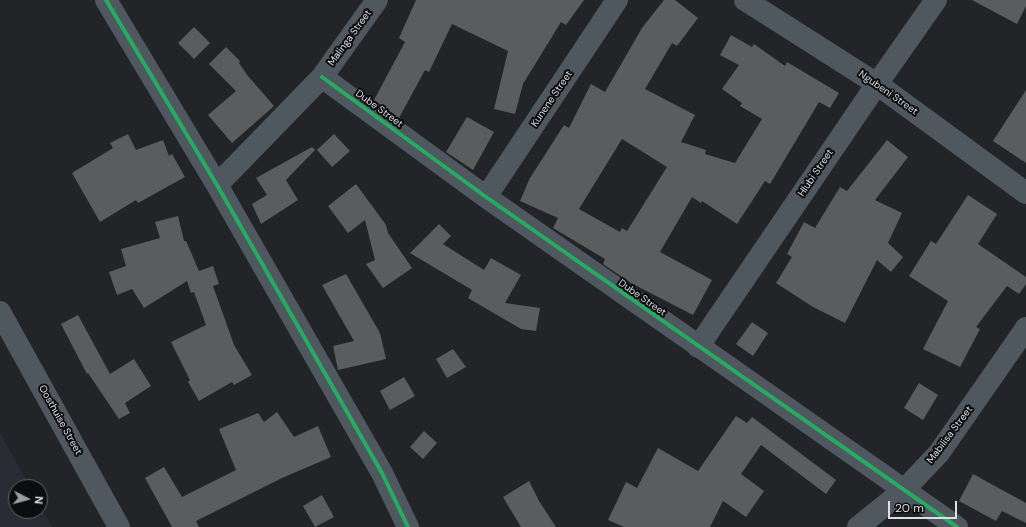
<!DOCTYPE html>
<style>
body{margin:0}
#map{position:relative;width:1026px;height:527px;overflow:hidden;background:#232427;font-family:"DM Sans",sans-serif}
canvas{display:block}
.north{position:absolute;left:8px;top:479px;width:40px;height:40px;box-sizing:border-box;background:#0c0d0f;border:1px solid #606163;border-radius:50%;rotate:96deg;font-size:11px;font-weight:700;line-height:16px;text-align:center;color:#dddfe2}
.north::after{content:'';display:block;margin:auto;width:14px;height:18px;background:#9c9ea1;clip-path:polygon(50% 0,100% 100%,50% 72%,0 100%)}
.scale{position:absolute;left:888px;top:501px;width:69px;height:18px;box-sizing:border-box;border:2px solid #dddfe2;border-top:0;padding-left:5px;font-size:12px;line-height:14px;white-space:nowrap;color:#dddfe2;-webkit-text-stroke:3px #0c0d0f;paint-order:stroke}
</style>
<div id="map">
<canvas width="1026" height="527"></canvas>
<div class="north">N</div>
<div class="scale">20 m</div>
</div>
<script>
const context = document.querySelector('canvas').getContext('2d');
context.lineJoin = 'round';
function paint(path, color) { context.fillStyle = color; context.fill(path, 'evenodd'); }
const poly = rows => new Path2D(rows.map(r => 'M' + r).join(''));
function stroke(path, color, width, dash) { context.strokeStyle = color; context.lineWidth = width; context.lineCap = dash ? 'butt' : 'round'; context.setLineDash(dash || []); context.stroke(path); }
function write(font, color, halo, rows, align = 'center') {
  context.font = font + ' "DM Sans",sans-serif'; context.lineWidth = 4; context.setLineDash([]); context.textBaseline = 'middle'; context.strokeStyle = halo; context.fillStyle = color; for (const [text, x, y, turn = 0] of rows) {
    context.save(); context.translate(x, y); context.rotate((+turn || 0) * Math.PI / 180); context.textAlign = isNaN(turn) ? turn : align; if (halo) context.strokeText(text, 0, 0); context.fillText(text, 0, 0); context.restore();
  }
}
const built = poly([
 [0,433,30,487,16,487,16,511,40,511,40,506,52,527,0,527]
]);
const building = poly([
 [416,0,584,0,566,25,561,22,523,84,515,114,494,109,508,51,452,24,429,72,425,70,399,118,374,100,405,42,399,38],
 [664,0,675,0,698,18,677,46,672,43,645,89,695,115,681,142,706,150,705,154,735,163,762,119,740,106,742,103,722,89,739,65,720,55,731,35,752,47,754,44,785,66,787,62,839,93,830,108,819,102,770,184,765,181,737,224,702,201,701,203,692,197,660,252,712,280,693,315,631,283,603,264,605,259,553,228,558,218,520,201,530,178,564,125,569,128,591,84,605,92,642,28],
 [622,139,667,167,627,231,622,228,620,232,579,209],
 [972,0,1026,0,1026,6,1017,24],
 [194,27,210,43,194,59,178,43],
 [226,47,240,61,239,63,248,76,274,106,232,143,208,115,236,91,209,64],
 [1026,90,1026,163,993,141],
 [467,117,494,132,473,170,446,152],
 [128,134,136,150,163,140,169,156,172,154,185,177,138,203,136,200,100,222,72,173,113,148,110,143],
 [334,134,350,151,332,167,317,150],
 [887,140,908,157,875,200,902,213,888,243,903,257,891,272,877,260,845,323,813,307,776,283,792,257,787,254,804,222,815,228,840,187,847,191],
 [312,147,315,150,286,180,298,200,261,224,252,204,267,195,256,178],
 [356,184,386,225,388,233,412,268,383,288,366,264,375,260,365,220,348,233,328,206],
 [968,195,997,214,978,244,1026,277,1026,284,1019,294,1007,286,976,327,980,329,960,367,923,349,948,301,909,276,931,241,936,244],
 [178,216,184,241,186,241,199,271,213,266,219,284,213,286,234,345,252,375,234,385,232,382,199,401,188,382,190,380,171,342,206,325,194,292,191,293,187,281,144,308,132,289,117,295,109,272,126,266,121,249,160,238,155,222],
 [439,224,451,236,443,244,484,270,491,258,521,275,505,303,540,308,536,331,521,329,468,298,472,290,410,253],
 [346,274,380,333,386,359,338,370,333,346,354,341,322,285],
 [78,315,110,374,134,359,151,386,125,403,130,413,119,419,88,373,87,374,61,324],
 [752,322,768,333,753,356,736,344],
 [453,349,466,367,447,378,436,359],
 [404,377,415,396,390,410,380,391],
 [919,383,938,395,923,420,904,408],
 [277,412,294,437,318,426,331,457,282,478,196,521,199,527,172,527,145,478,164,467,182,497,236,470,219,429,258,413,264,422],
 [736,416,747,423,752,417,836,480,826,494,761,445,741,474,764,491,746,517,723,501,710,527,624,527,608,520,626,482,637,488,658,448,698,471],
 [424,431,437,443,423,459,410,447],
 [973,474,1026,503,1026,523,1002,511,996,521,959,501],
 [529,481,539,501,556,527,521,527,503,497],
 [322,495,334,517,315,527,303,506]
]);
const minor = poly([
 [106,0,217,185,382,473,408,527],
 [745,0,877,84,1026,193],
 [322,77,486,197,957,527],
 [217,185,322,77,377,0],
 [486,197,617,0],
 [0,312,119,527],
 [698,347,877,84,936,0],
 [858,527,904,490,939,453,1026,328]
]);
const cycleway = poly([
 [106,0,217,185,382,473,408,527],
 [322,77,486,197,957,527]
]);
const streetNames = [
 ["Malinga Street",350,38,-54],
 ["Ngubeni Street",888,93,35],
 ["Kunene Street",552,99,-56],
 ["Dube Street",379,109,36],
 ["Hlubi Street",816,173,-56],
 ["Dube Street",642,298,35],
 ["Oosthuise Street",60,420,61],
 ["Mabilisa Street",950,435,-53]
];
paint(built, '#292c35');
paint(building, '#5b5c5d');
stroke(minor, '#4f585f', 22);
stroke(cycleway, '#26ab63', 4);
write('10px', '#dddfe2', '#0c0d0f', streetNames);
</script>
